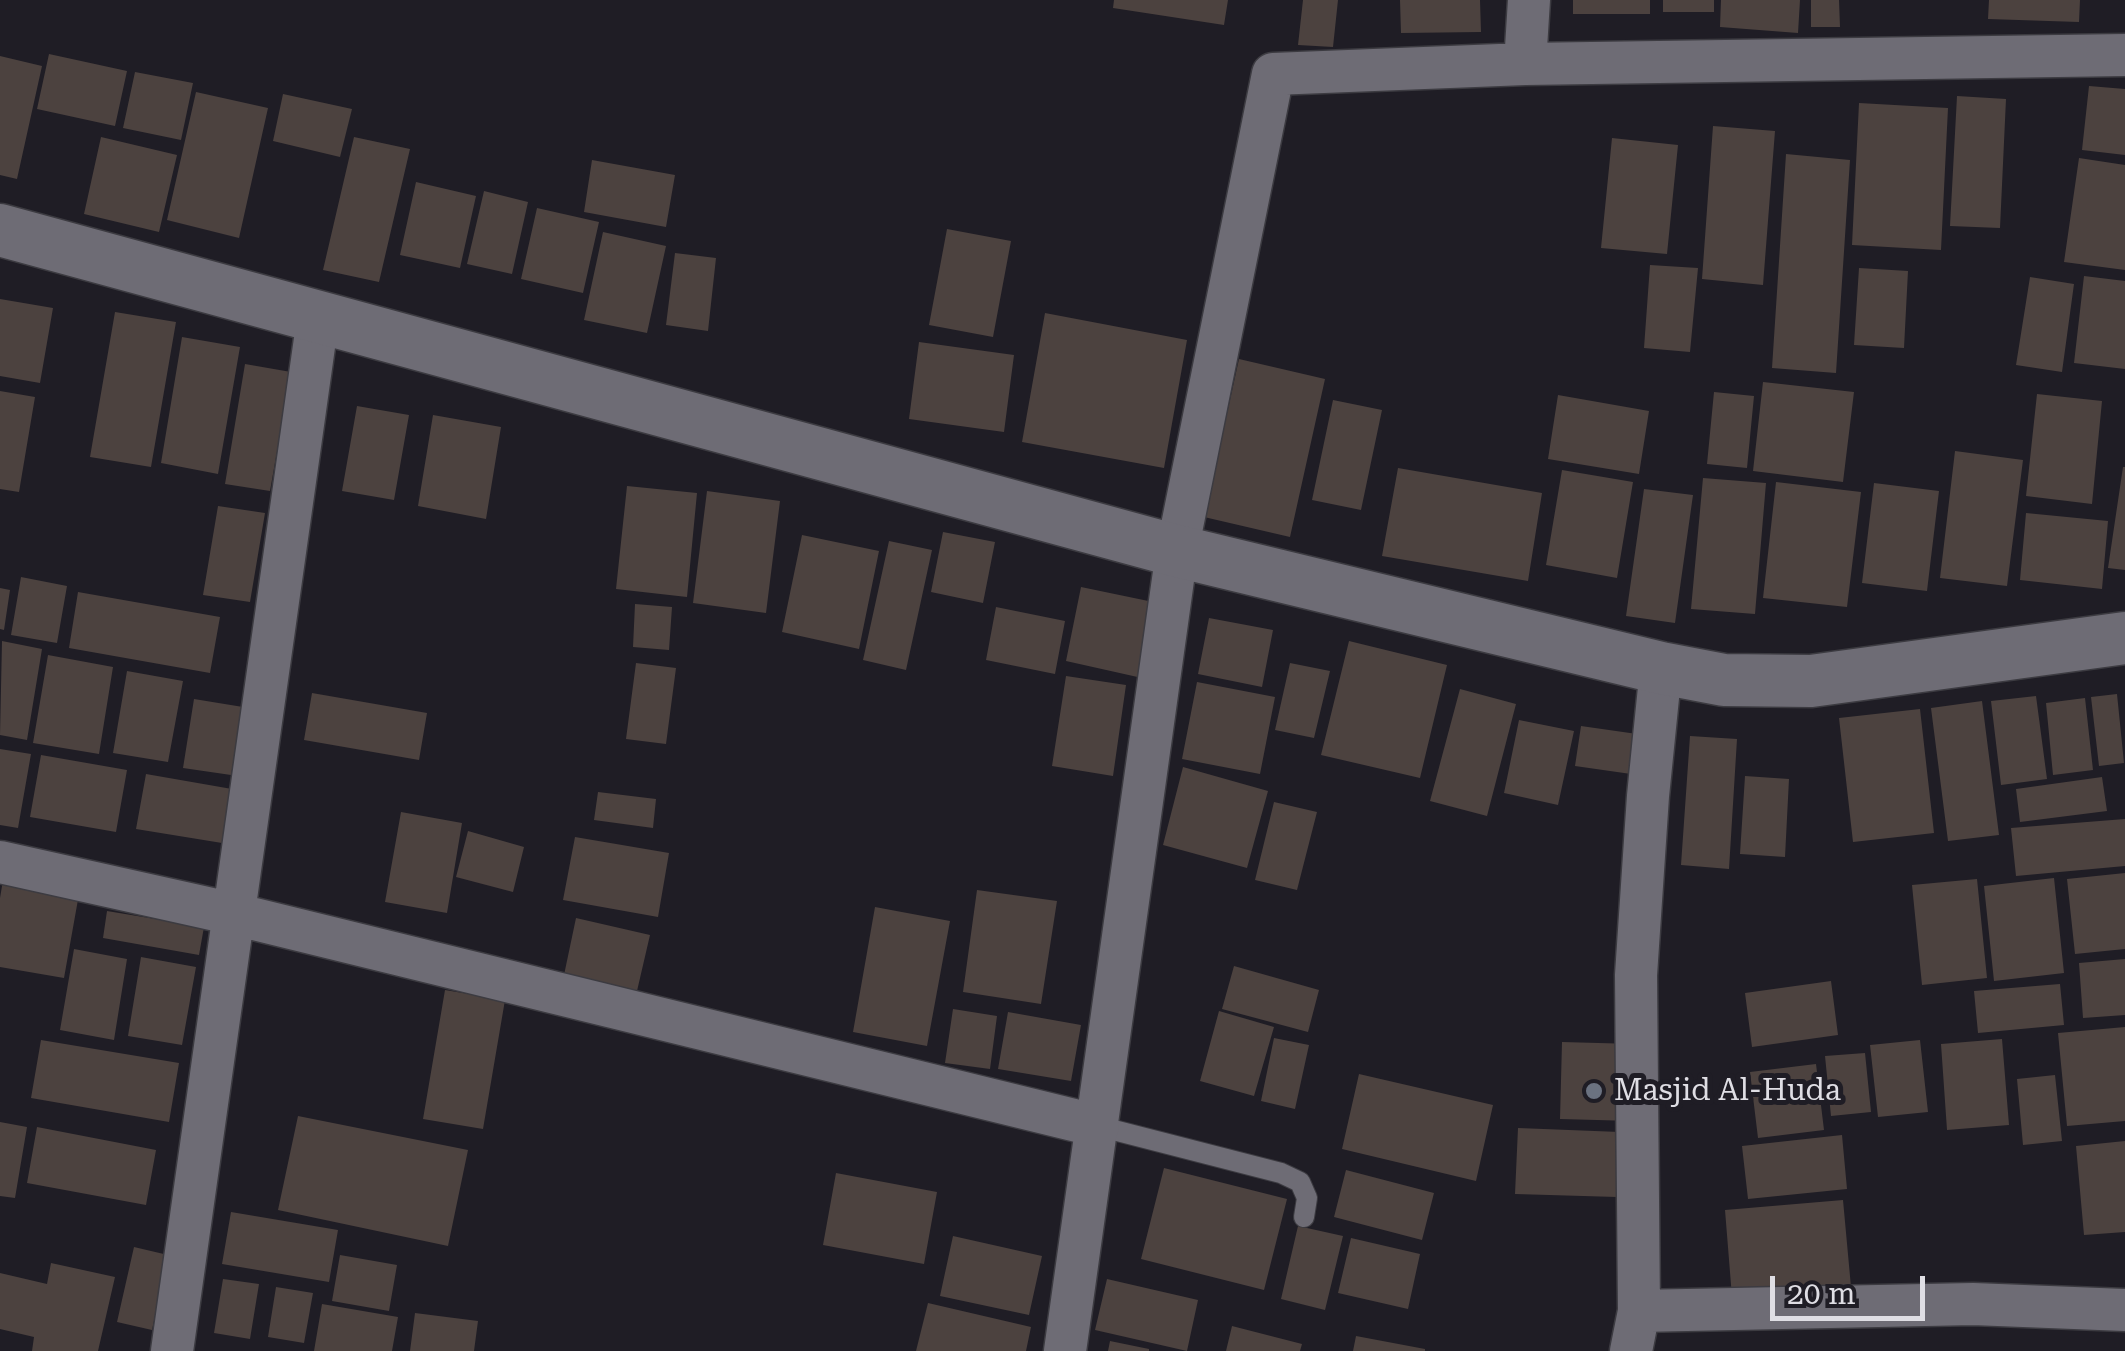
<!DOCTYPE html>
<style>
body{margin:0}
#map{position:relative;width:2125px;height:1351px;overflow:hidden;background:#1f1d25;font-family:"Roboto Serif",serif}
canvas{display:block}
.scale{position:absolute;left:1770px;top:1276px;width:155px;height:45px;box-sizing:border-box;border:5px solid #dfdee4;border-top:0;padding-left:12px;font-size:30px;line-height:35px;white-space:nowrap;color:#dfdee4;-webkit-text-stroke:8px #1f1d25;paint-order:stroke}
</style>
<div id="map">
<canvas width="2125" height="1351"></canvas>
<div class="scale">20 m</div>
</div>
<script>
const context = document.querySelector('canvas').getContext('2d');
context.lineJoin = 'round';
function paint(path, color) { context.fillStyle = color; context.fill(path, 'evenodd'); }
const poly = rows => new Path2D(rows.map(r => 'M' + r).join(''));
function stroke(path, color, width, dash) { context.strokeStyle = color; context.lineWidth = width; context.lineCap = dash ? 'butt' : 'round'; context.setLineDash(dash || []); context.stroke(path); }
function write(font, color, halo, rows, align = 'center') {
  context.font = font + ' "Roboto Serif",serif'; context.lineWidth = 10; context.setLineDash([]); context.textBaseline = 'middle'; context.strokeStyle = halo; context.fillStyle = color; for (const [text, x, y, turn = 0] of rows) {
    context.save(); context.translate(x, y); context.rotate((+turn || 0) * Math.PI / 180); context.textAlign = isNaN(turn) ? turn : align; if (halo) context.strokeText(text, 0, 0); context.fillText(text, 0, 0); context.restore();
  }
}
const building = poly([
 [1114,0,1228,0,1224,25,1113,8],
 [1303,0,1338,0,1333,47,1298,45],
 [1400,0,1480,0,1481,32,1401,33],
 [1573,0,1650,0,1650,14,1573,14],
 [1663,0,1714,0,1714,12,1663,12],
 [1721,0,1800,0,1798,33,1720,27],
 [1811,0,1839,0,1840,27,1811,27],
 [1989,0,2080,0,2079,22,1988,19],
 [49,54,127,71,115,126,37,109],
 [0,56,42,66,17,179,0,175],
 [135,72,193,83,181,140,123,128],
 [2089,86,2125,89,2125,155,2082,150],
 [196,92,268,108,239,238,167,220],
 [283,94,352,109,340,157,273,141],
 [1957,96,2006,99,2000,228,1950,226],
 [1859,103,1948,108,1941,250,1852,245],
 [1713,126,1775,131,1763,285,1702,279],
 [101,137,177,155,159,232,84,214],
 [354,137,410,149,379,282,323,270],
 [1612,138,1678,145,1667,254,1601,248],
 [1786,154,1850,160,1836,373,1772,368],
 [2079,158,2125,165,2125,270,2064,262],
 [592,160,675,175,666,227,584,212],
 [416,182,476,196,460,268,400,255],
 [484,191,528,202,512,274,467,264],
 [537,208,599,222,583,293,521,279],
 [947,229,1011,241,993,337,929,325],
 [603,232,666,246,647,333,584,320],
 [675,253,716,258,708,331,666,325],
 [1650,265,1698,268,1690,352,1644,348],
 [1859,268,1908,271,1904,348,1854,345],
 [2084,276,2125,281,2125,369,2074,363],
 [2030,277,2074,284,2062,372,2016,365],
 [0,299,53,308,40,383,0,376],
 [115,312,176,322,151,467,90,457],
 [1045,313,1187,340,1164,468,1022,442],
 [182,337,240,347,218,474,161,463],
 [919,342,1014,355,1004,432,909,419],
 [1239,359,1325,379,1290,537,1204,517],
 [245,364,291,372,270,491,225,484],
 [1763,382,1854,392,1843,482,1753,471],
 [0,391,35,397,19,492,0,489],
 [1714,392,1754,396,1747,468,1707,464],
 [2037,394,2102,401,2092,504,2026,496],
 [1558,395,1649,411,1639,474,1548,459],
 [1333,400,1382,410,1361,510,1312,500],
 [357,406,409,415,394,500,342,491],
 [433,415,501,427,486,519,418,506],
 [1955,451,2023,460,2007,586,1940,578],
 [2123,467,2125,467,2125,570,2108,568],
 [1398,468,1542,493,1528,581,1382,556],
 [1562,470,1633,482,1617,578,1546,565],
 [1703,478,1766,483,1755,614,1691,609],
 [1776,482,1861,492,1847,607,1763,598],
 [1874,483,1939,491,1927,591,1862,583],
 [627,486,697,493,687,597,616,589],
 [1644,489,1693,495,1675,623,1626,616],
 [707,491,780,501,766,613,693,603],
 [218,506,265,513,250,602,203,595],
 [2026,513,2108,521,2102,589,2020,580],
 [943,532,995,542,983,603,931,592],
 [802,535,879,551,859,649,782,632],
 [889,541,932,550,906,670,863,660],
 [21,577,67,586,57,643,11,635],
 [1081,587,1158,603,1142,678,1066,661],
 [0,588,10,590,4,630,0,629],
 [78,592,220,617,210,673,69,648],
 [635,604,672,607,669,650,633,647],
 [996,607,1065,621,1055,674,986,660],
 [1209,618,1273,630,1262,687,1198,674],
 [2,641,42,649,27,740,0,735],
 [1349,641,1447,665,1420,778,1321,755],
 [48,655,113,667,99,754,33,743],
 [636,663,676,668,666,744,626,739],
 [1290,663,1330,671,1314,738,1275,730],
 [127,671,183,681,168,762,113,753],
 [1066,676,1126,685,1113,776,1052,766],
 [1197,682,1275,697,1260,774,1182,759],
 [1460,689,1516,704,1487,816,1430,801],
 [312,693,427,713,419,760,304,740],
 [2117,694,2124,763,2099,766,2091,697],
 [2036,696,2047,779,2001,785,1991,701],
 [2085,698,2093,770,2053,775,2046,703],
 [194,699,243,707,231,775,183,768],
 [1982,701,1999,835,1948,841,1931,708],
 [1920,709,1934,833,1853,842,1839,718],
 [1519,720,1574,731,1558,805,1504,793],
 [1581,726,1651,736,1645,776,1575,766],
 [1690,736,1737,739,1729,869,1681,865],
 [0,749,31,754,18,828,0,825],
 [41,755,127,770,116,832,30,817],
 [1183,767,1268,791,1247,868,1163,845],
 [146,774,232,789,222,843,136,829],
 [1745,776,1789,779,1785,857,1740,854],
 [2102,777,2107,811,2020,822,2016,789],
 [598,792,656,799,653,828,594,820],
 [1274,802,1317,812,1297,890,1255,880],
 [401,812,462,823,447,913,385,902],
 [2125,819,2125,866,2016,876,2011,828],
 [468,831,524,847,513,892,456,877],
 [575,837,669,853,658,917,563,900],
 [2125,873,2125,949,2075,954,2067,879],
 [2054,878,2064,973,1994,981,1984,886],
 [1977,879,1987,978,1922,985,1912,885],
 [3,880,79,894,64,978,0,967,0,898],
 [977,890,1057,901,1041,1004,963,992],
 [875,907,950,921,927,1046,853,1032],
 [107,911,204,927,199,955,103,938],
 [576,918,650,935,637,991,564,975],
 [74,949,127,959,114,1040,60,1030],
 [141,957,196,967,182,1045,128,1036],
 [2125,959,2125,1015,2083,1018,2079,963],
 [1234,966,1319,990,1308,1032,1222,1009],
 [1831,981,1838,1035,1752,1047,1745,993],
 [2060,984,2064,1025,1978,1033,1974,991],
 [445,990,505,1000,483,1129,423,1119],
 [953,1009,997,1016,990,1069,945,1063],
 [1219,1011,1274,1027,1254,1096,1200,1081],
 [1008,1012,1081,1025,1071,1081,998,1069],
 [2125,1027,2125,1121,2067,1126,2058,1033],
 [1274,1038,1309,1045,1295,1109,1261,1101],
 [2002,1039,2009,1125,1947,1130,1941,1044],
 [41,1040,179,1063,169,1122,31,1098],
 [1920,1040,1928,1112,1878,1117,1870,1045],
 [1562,1042,1635,1044,1633,1121,1560,1119],
 [1865,1053,1871,1112,1831,1116,1825,1056],
 [1816,1064,1824,1130,1758,1138,1750,1072],
 [1359,1074,1493,1105,1476,1181,1342,1149],
 [2055,1075,2062,1141,2023,1145,2017,1079],
 [298,1116,468,1150,448,1246,278,1210],
 [0,1122,27,1127,15,1198,0,1196],
 [37,1127,156,1150,146,1205,27,1183],
 [1518,1128,1620,1132,1617,1197,1515,1194],
 [1842,1135,1847,1189,1748,1199,1742,1146],
 [2125,1141,2125,1232,2084,1235,2076,1146],
 [1164,1168,1287,1199,1264,1290,1141,1259],
 [1346,1170,1434,1193,1422,1240,1334,1217],
 [836,1173,937,1192,924,1264,823,1245],
 [1843,1200,1851,1287,1732,1297,1725,1210],
 [231,1212,338,1230,329,1282,222,1264],
 [1298,1226,1343,1236,1325,1310,1281,1299],
 [953,1236,1042,1256,1029,1315,940,1296],
 [1351,1238,1420,1254,1408,1309,1338,1293],
 [134,1247,168,1255,152,1330,117,1322],
 [340,1255,397,1265,389,1311,332,1301],
 [51,1263,115,1277,98,1351,32,1351,34,1337,0,1329,0,1273,47,1284],
 [223,1279,259,1284,250,1339,214,1333],
 [1107,1279,1198,1300,1187,1351,1095,1330],
 [276,1287,313,1293,304,1343,268,1337],
 [928,1303,1031,1327,1026,1351,916,1351],
 [322,1304,398,1317,392,1351,314,1351],
 [415,1313,478,1321,474,1351,410,1351],
 [1232,1326,1302,1344,1300,1351,1226,1351],
 [1356,1336,1425,1349,1425,1351,1353,1351],
 [1110,1341,1149,1349,1149,1351,1108,1351]
]);
const service = poly([
 [1098,1126,1281,1173,1300,1182,1307,1198,1304,1217]
]);
const minor = poly([
 [1525,64,1529,0],
 [0,862,234,914,1098,1126],
 [1639,1311,1973,1304,2125,1310],
 [172,1351,318,318],
 [1065,1351,1177,551,1273,74,1525,64,2125,55],
 [1631,1351,1639,1311,1636,975,1648,796,1661,668]
]);
const tertiary = poly([
 [0,230,1177,551,1661,668,1724,680,1811,681,2125,638]
]);
const markers = [
 [1594,1091,10,"#6b7280"]
];
const poiNames = [
 ["Masjid Al-Huda",1614,1091]
];
paint(building, '#4c423f');
stroke(service, '#3c3b41', 22);
stroke(minor, '#3c3b41', 45);
stroke(tertiary, '#3c3b41', 55);
stroke(service, '#6e6c75', 20);
stroke(minor, '#6e6c75', 42);
stroke(tertiary, '#6e6c75', 52);
for (const [x, y, r, color] of markers) { const dot = new Path2D(); dot.arc(x, y, r, 0, 2 * Math.PI); context.fillStyle = color; context.fill(dot); stroke(dot, '#1f1d25', 4); }
write('30px', '#dfdee4', '#1f1d25', poiNames, 'left');
</script>
